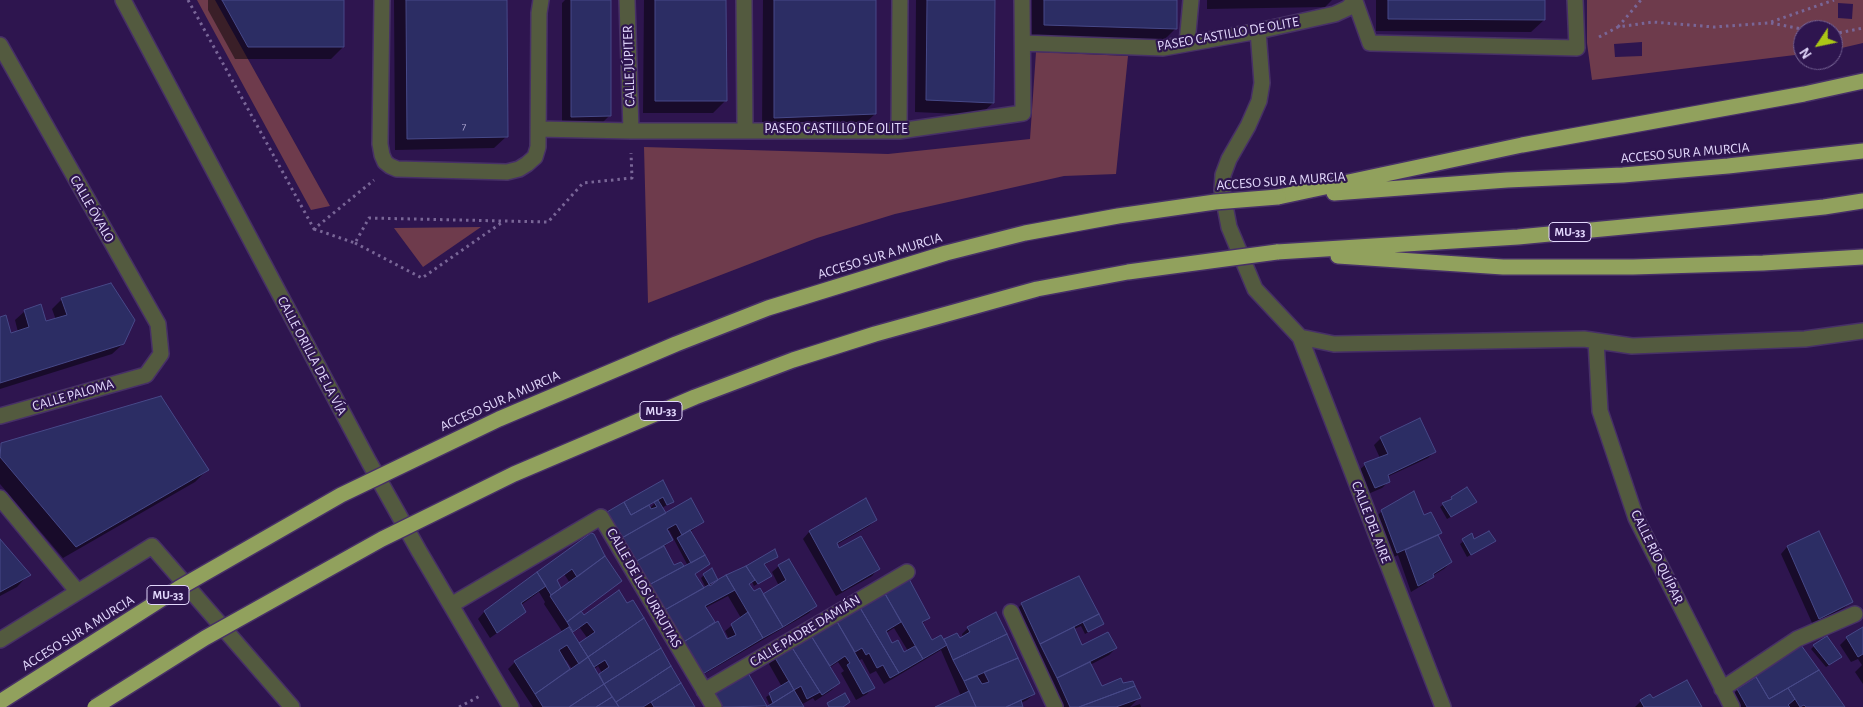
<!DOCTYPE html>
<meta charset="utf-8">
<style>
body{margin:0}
#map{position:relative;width:1863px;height:707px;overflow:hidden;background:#2e154f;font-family:"Alegreya Sans",sans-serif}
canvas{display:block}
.north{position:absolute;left:1793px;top:20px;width:50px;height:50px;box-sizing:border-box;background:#2e154f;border:1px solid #766394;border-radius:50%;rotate:236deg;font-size:14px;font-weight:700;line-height:20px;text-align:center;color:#e2d7fc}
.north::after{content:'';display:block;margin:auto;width:18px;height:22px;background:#abc716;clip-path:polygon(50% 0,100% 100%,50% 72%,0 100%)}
</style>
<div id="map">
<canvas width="1863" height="707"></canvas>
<div class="north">N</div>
</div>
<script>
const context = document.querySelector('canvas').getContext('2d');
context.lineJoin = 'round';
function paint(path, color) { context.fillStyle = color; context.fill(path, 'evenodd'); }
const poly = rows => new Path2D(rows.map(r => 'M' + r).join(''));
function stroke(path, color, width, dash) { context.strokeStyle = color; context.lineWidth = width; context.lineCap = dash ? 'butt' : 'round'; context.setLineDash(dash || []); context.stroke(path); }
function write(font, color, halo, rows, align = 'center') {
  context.font = font + ' "Alegreya Sans",sans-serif'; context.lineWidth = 4.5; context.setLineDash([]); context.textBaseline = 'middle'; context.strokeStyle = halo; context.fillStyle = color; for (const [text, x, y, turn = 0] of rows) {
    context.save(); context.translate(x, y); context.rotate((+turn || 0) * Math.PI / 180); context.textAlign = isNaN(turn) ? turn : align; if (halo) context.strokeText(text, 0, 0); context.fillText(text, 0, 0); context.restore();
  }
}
const green = poly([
 [197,0,215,0,330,206,311,210],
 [1587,0,1863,0,1863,43,1833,50,1833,30,1803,30,1803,54,1592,80,1587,43],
 [1838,3,1853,4,1852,19,1838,18],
 [1642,42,1642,56,1615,57,1614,44],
 [1036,52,1128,56,1116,174,1064,176,895,214,817,238,648,303,644,147,888,154,1030,139],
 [481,227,423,267,394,228]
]);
const shadow = poly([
 [208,0,343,0,343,47,331,59,235,59,208,10],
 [394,0,506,0,507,136,494,148,395,150],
 [565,0,610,0,610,115,600,125,562,127,562,3],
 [644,0,725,0,725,101,713,113,643,113],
 [763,0,875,0,875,114,862,126,762,130],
 [916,0,994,0,993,103,980,115,915,112],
 [1032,0,1176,0,1176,28,1164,40,1032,37],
 [1207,0,1332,0,1325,7,1207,9],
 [1376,0,1544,0,1544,20,1531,32,1376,31],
 [62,299,123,344,112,354,0,389,0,318,10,334,18,332,15,320,25,311,46,323,56,320,52,309],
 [1381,438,1435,451,1428,458,1387,477,1389,481,1382,488,1368,494,1358,471,1365,465,1380,458,1374,445],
 [2,444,207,470,195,482,63,558,0,484,0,445],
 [663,482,673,501,662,508,665,515,703,522,690,532,709,564,694,575,704,590,706,588,701,578,704,575,712,585,747,567,773,560,764,565,770,576,754,586,752,582,748,586,753,593,763,596,779,586,772,572,779,566,815,606,809,613,694,680,601,519,608,513],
 [655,502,656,502,649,509,648,505],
 [669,530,688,566,684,568,681,563,674,567,663,548,671,540,667,531],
 [728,596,741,618,725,631,729,639,727,641,705,608],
 [1452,498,1472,505,1447,519,1440,507],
 [865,500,876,520,869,526,836,545,839,549,878,569,872,576,836,596,803,539,809,532],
 [1382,511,1424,517,1440,533,1437,536,1451,562,1444,569,1432,576,1426,583,1411,592,1398,555,1390,559,1375,518],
 [1818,532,1851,602,1844,608,1813,625,1781,554,1787,547],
 [591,534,620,581,580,612,584,617,627,605,632,601,694,707,533,707,508,669,515,662,563,633,544,604,545,602,539,592,521,605,525,612,518,618,490,638,478,619,484,612],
 [564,574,570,583,561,589,556,581],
 [580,628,588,639,579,645,572,633],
 [566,660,572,669,570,671,564,661],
 [598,666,602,673,598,676,594,669],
 [1471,535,1473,541,1494,541,1467,557,1460,544],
 [0,541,29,574,17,587,0,596],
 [908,579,928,618,922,624,932,642,943,641,956,634,959,640,963,638,962,634,968,628,1034,694,1027,700,1021,703,1022,707,938,707,961,696,941,650,884,684,876,671,870,674,862,659,858,661,873,687,867,694,856,700,841,673,844,671,838,662,829,668,838,683,832,690,815,701,813,698,801,705,802,707,768,707,770,706,766,697,782,687,769,664,775,657],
 [894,628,908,651,904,654,892,644,886,633],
 [1022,604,1103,623,1085,634,1081,626,1074,629,1082,647,1116,648,1109,655,1090,665,1101,688,1122,685,1139,698,1130,707,1061,707,1015,611],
 [1863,628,1863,684,1855,672,1862,665,1858,659,1851,662,1840,645,1847,638],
 [1801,646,1843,707,1737,707,1731,697,1737,690,1749,683,1755,676],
 [1814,646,1837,660,1826,667,1811,649],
 [747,674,766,707,709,707],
 [1652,700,1700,707,1635,707,1641,701],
 [1140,704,1141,707,1131,707]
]);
const building = poly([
 [222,0,344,0,344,47,248,47,222,0],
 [406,0,507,0,508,137,407,139,406,0],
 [571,0,611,0,611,116,571,117,571,0],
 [655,0,726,0,727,101,655,101,655,0],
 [774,0,876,0,876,114,774,118,774,0],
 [927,0,995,0,994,103,926,100,927,0],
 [1044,0,1177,0,1177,29,1044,25,1044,0],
 [1388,0,1545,0,1545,20,1388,19,1388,0],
 [111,283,135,320,124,344,0,383,0,317,6,315,11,333,29,327,24,310,41,304,46,321,67,315,61,298,111,283],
 [161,396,209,470,76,547,0,457,1,443,161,396],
 [1420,418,1436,452,1388,475,1390,482,1375,488,1364,463,1388,454,1380,437,1420,418],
 [663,480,674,502,667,505,663,497,631,515,624,502,663,480],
 [1467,487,1477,502,1451,517,1442,503,1452,499,1451,497,1467,487],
 [1414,491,1424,515,1431,512,1442,533,1397,553,1381,510,1414,491],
 [691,498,704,522,682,535,676,524,667,529,673,540,635,562,620,539,691,498],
 [866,498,877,520,837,543,839,548,861,536,880,569,842,591,809,531,866,498],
 [658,500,666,513,620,539,607,512,624,502,631,515,649,505,651,509,657,507,654,502,658,500],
 [690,530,705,555,691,563,677,538,690,530],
 [1489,531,1496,541,1471,555,1462,539,1472,533,1474,539,1489,531],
 [1819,531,1853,602,1819,619,1787,546,1819,531],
 [591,533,594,534,605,556,577,577,572,569,557,580,561,588,551,595,537,572,591,533],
 [1438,535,1452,562,1433,574,1434,577,1418,586,1405,550,1438,535],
 [0,539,31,575,0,592,0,539],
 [664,546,674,565,681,562,684,566,647,586,635,562,664,546],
 [775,549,778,557,764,564,772,576,758,584,746,566,775,549],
 [705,555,710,564,695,574,704,588,663,611,647,586,705,555],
 [605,556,622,581,567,622,550,596,605,556],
 [789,559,817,606,783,627,763,594,786,580,778,565,789,559],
 [746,566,755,580,749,584,754,591,760,588,783,627,763,638,726,575,746,566],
 [712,568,718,580,710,586,703,574,712,568],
 [537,572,546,586,521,603,526,612,497,633,484,611,537,572],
 [726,575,735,590,705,606,715,622,682,643,663,611,726,575],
 [1079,576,1099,614,1040,644,1021,603,1079,576],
 [908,577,930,618,922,622,932,640,941,635,947,645,923,659,884,592,908,577],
 [619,590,627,603,633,600,644,618,588,657,579,643,595,632,587,622,573,632,567,622,581,611,584,615,619,590],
 [884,592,901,622,886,631,892,643,898,640,904,652,915,646,923,659,899,673,859,606,884,592],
 [859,606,899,673,890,678,883,665,877,668,869,653,866,655,862,648,855,652,836,620,859,606],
 [748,612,763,638,701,675,682,643,718,621,727,639,736,635,731,624,748,612],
 [996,612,1007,634,953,660,944,639,957,633,960,638,970,632,967,627,996,612],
 [1099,614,1104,624,1088,632,1083,622,1099,614],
 [644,618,661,648,604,684,599,674,609,667,605,660,594,667,588,657,644,618],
 [836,620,875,688,863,694,847,665,850,663,845,656,830,666,810,634,836,620],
 [569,627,588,657,579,664,567,645,559,650,570,669,535,694,514,661,569,627],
 [1074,627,1082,645,1108,632,1117,648,1057,678,1040,644,1074,627],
 [1863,627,1863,654,1858,657,1846,637,1863,627],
 [810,634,840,683,822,695,791,646,810,634],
 [1007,634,1018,658,964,681,953,660,1007,634],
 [1827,636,1842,657,1829,665,1813,645,1827,636],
 [1801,645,1819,670,1769,699,1755,675,1801,645],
 [791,646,820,692,807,699,801,686,794,690,774,656,791,646],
 [661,648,671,666,616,702,604,684,661,648],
 [588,657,604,684,569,707,543,707,535,694,588,657],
 [1018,658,1035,694,1006,707,976,707,964,681,977,676,982,684,989,682,984,672,1018,658],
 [1090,662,1102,686,1121,678,1123,683,1133,681,1135,686,1079,707,1070,707,1057,678,1090,662],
 [671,666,681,683,643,707,619,707,616,702,671,666],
 [1819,670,1845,707,1806,707,1804,705,1800,707,1788,688,1819,670],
 [748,673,767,706,720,707,712,694,748,673],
 [1756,677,1769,699,1788,688,1795,699,1788,705,1790,707,1747,707,1737,689,1756,677],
 [1687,680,1702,707,1644,707,1640,700,1650,694,1653,698,1687,680],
 [789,681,794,690,773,703,769,693,789,681],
 [681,683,695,707,654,707,651,702,681,683],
 [604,684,612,697,596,707,569,707,604,684],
 [1135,686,1141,698,1116,707,1079,707,1135,686],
 [794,690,804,707,766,707,773,703,794,690],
 [969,691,976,707,935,707,969,691],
 [845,693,850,702,843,707,829,707,827,703,845,693],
 [612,697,619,707,596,707,612,697],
 [1021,700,1023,707,1006,707,1021,700]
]);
const path = poly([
 [188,0,314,229,374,180],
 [1771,23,1807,30],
 [1618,27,1641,0],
 [1833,34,1863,28],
 [1599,37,1618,27,1653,22,1714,27,1768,23,1834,0],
 [314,229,355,243,369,218,548,222,583,183,632,178,631,153],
 [355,243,422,278,504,221],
 [459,707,480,696]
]);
const street = poly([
 [123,0,369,462,419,551,511,707],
 [382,0,380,144,382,155,385,162,390,166,397,169,507,172,519,169,527,164,535,157,538,147,539,13,541,0],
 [627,0,631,131],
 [744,0,745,130],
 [1355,1,1370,43,1577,48,1575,0],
 [1258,31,1262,83,1259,101,1248,126,1229,159,1223,175,1222,190,1229,227,1255,289,1300,337,1334,344,1584,339,1632,346,1805,339,1863,331],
 [1023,43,1163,48,1258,31,1335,14,1348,8,1355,0],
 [1187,43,1191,0],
 [0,45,158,324,161,354,146,375,0,416],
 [539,129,631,131,899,131,1023,113,1022,0],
 [899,131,900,0],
 [1300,337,1443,707],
 [1596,341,1600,411,1636,518,1732,707],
 [0,498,78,592],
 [451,605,601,517,714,707],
 [1011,612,1055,707],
 [0,640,152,546,292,707],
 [1722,689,1797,639,1855,614],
 [704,691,907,572]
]);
const highway = poly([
 [1334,193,1507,180,1623,175,1728,166,1863,151],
 [1278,197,1522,145,1804,94,1863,81],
 [1277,252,1518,237,1728,217,1824,207,1863,201],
 [1338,256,1503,267,1633,267,1763,263,1863,257]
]);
const highwayBridge = poly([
 [0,702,179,588,341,495,499,419,676,344,768,308,946,253,1025,233,1118,216,1215,202,1278,197],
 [95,707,205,638,382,539,514,474,695,397,793,360,875,334,1037,289,1128,272,1277,252]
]);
const numberNames = [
 ["7",464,127]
];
const shields = [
 [1570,232,42],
 [661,411,42],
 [168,595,42]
];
const shieldNames = [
 ["MU-33",1570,232],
 ["MU-33",661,411],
 ["MU-33",168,595]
];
const streetNames = [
 ["PASEO CASTILLO DE OLITE",1228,34,-10],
 ["CALLE JÚPITER",629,66,-92],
 ["PASEO CASTILLO DE OLITE",836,129],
 ["ACCESO SUR A MURCIA",1685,153,-5],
 ["ACCESO SUR A MURCIA",1281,181,-4],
 ["CALLE ÓVALO",92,209,60],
 ["ACCESO SUR A MURCIA",880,256,-17],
 ["CALLE ORILLA DE LA VÍA",312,356,62],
 ["CALLE PALOMA",73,395,-16],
 ["ACCESO SUR A MURCIA",500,401,-24],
 ["CALLE DEL AIRE",1371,522,69],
 ["CALLE RÍO QUÍPAR",1657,557,64],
 ["CALLE DE LOS URRUTIAS",644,588,60],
 ["CALLE PADRE DAMIÁN",805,631,-31],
 ["ACCESO SUR A MURCIA",78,633,-32]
];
paint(green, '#6e3b4c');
paint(shadow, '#0007');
paint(building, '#2c2d64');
stroke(building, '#474988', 1);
stroke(street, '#473067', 18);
stroke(highway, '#473067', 18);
stroke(path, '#796697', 3, [2.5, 4]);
stroke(street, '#535a3f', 15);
stroke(highway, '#91a15d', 15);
stroke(highwayBridge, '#473067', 18, []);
stroke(highwayBridge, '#91a15d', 15);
write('11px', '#b4acd6', null, numberNames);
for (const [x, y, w] of shields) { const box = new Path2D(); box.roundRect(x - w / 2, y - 9.5, w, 19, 4); context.fillStyle = '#2e154f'; context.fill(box); stroke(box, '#e2d7fc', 1); }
write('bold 12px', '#e2d7fc', null, shieldNames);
write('14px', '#e2d7fc', '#2e154f', streetNames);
</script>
